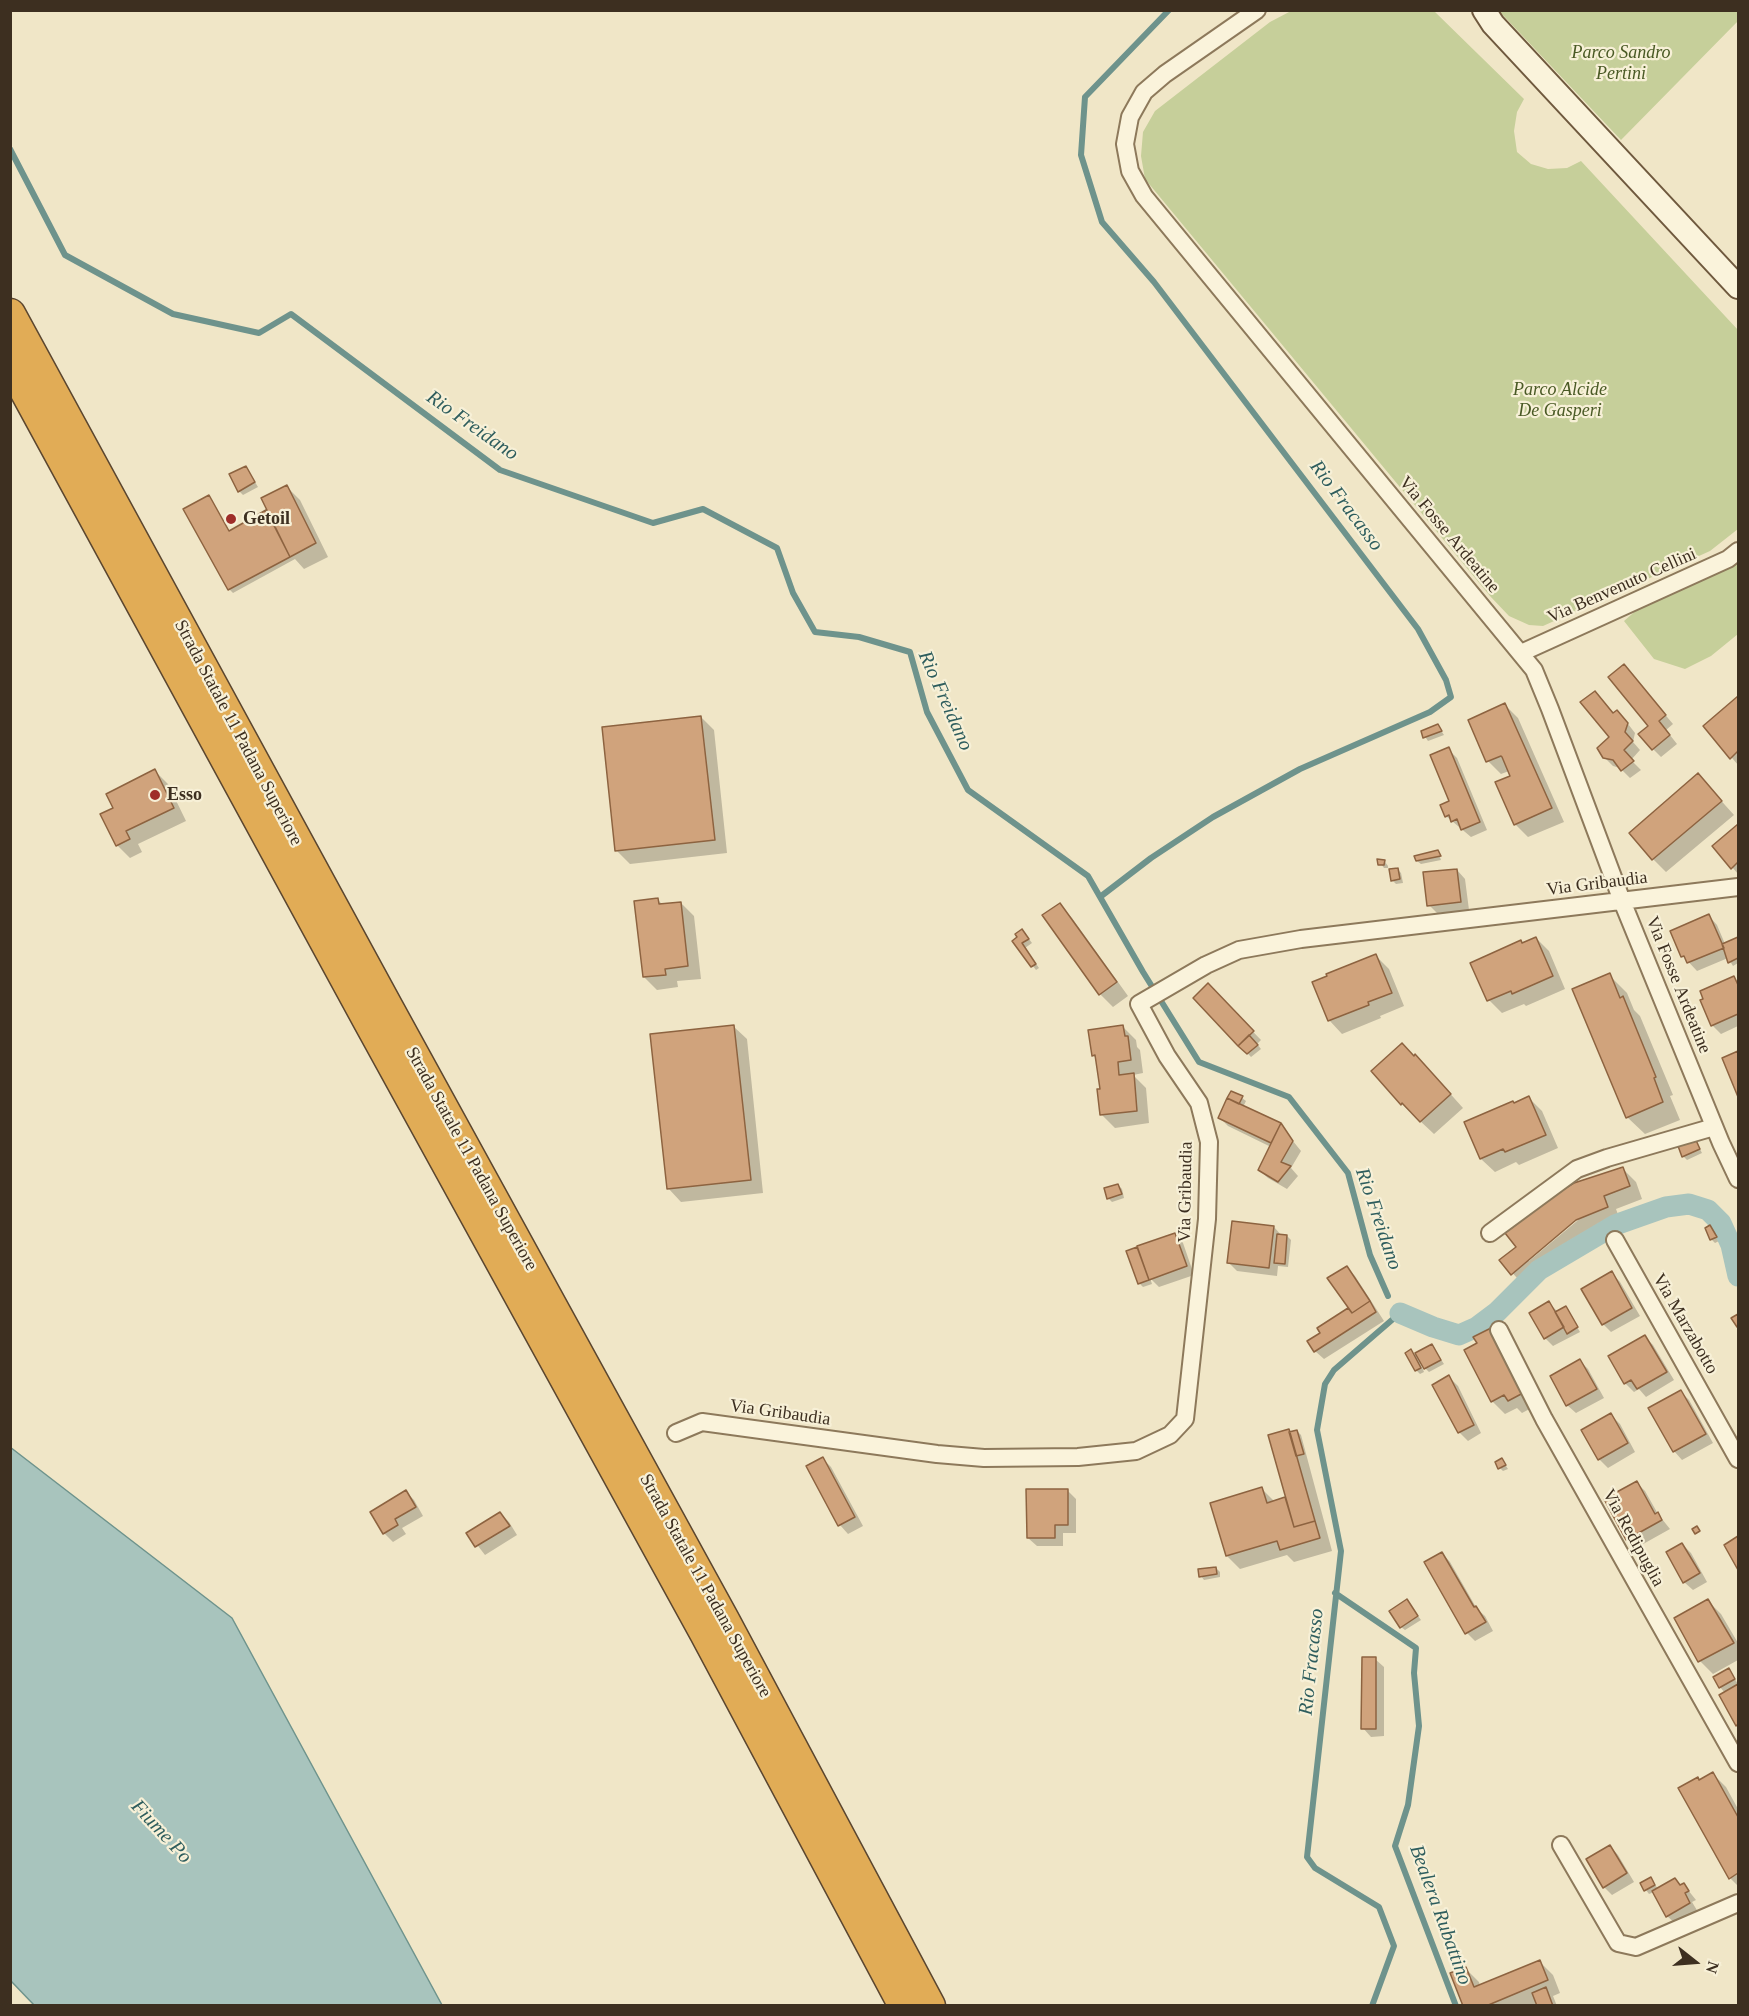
<!DOCTYPE html>
<style>
body{margin:0}
#map{position:relative;width:1749px;height:2016px;overflow:hidden;background:#f0e6c7;font-family:Georgia,serif}
canvas{display:block}
.frame{position:absolute;inset:0;border:12px solid #3d2f20;pointer-events:none}
.north{position:absolute;left:1665px;top:1932px;width:60px;height:60px;-webkit-text-stroke:4px #f7f0d7;paint-order:stroke;rotate:107deg;font-size:16px;font-weight:700;line-height:24px;text-align:center;color:#3d2f20}
.north::after{content:'';display:block;margin:auto;width:21px;height:27px;background:#3d2f20;clip-path:polygon(50% 0,100% 100%,50% 72%,0 100%)}
</style>
<div id="map">
<canvas width="1749" height="2016"></canvas>
<div class="frame"></div>
<div class="north">N</div>
</div>
<script>
const context = document.querySelector('canvas').getContext('2d');
context.lineJoin = 'round';
function paint(path, color) { context.fillStyle = color; context.fill(path, 'evenodd'); }
const poly = rows => new Path2D(rows.map(r => 'M' + r).join(''));
function stroke(path, color, width, dash) { context.strokeStyle = color; context.lineWidth = width; context.lineCap = dash ? 'butt' : 'round'; context.setLineDash(dash || []); context.stroke(path); }
function write(font, color, halo, rows, align = 'center') {
  context.font = font + ' Georgia,serif'; context.lineWidth = 4.5; context.setLineDash([]); context.textBaseline = 'middle'; context.strokeStyle = halo; context.fillStyle = color; for (const [text, x, y, turn = 0] of rows) {
    context.save(); context.translate(x, y); context.rotate((+turn || 0) * Math.PI / 180); context.textAlign = isNaN(turn) ? turn : align; if (halo) context.strokeText(text, 0, 0); context.fillText(text, 0, 0); context.restore();
  }
}
const green = poly([
 [1738,10,1738,21,1621,140,1499,11],
 [1291,11,1434,11,1524,99,1517,112,1514,131,1517,152,1531,164,1548,169,1567,168,1581,161,1738,330,1738,529,1710,551,1543,626,1529,625,1509,616,1490,596,1145,179,1141,156,1143,132,1155,111,1270,22],
 [1738,561,1738,634,1711,656,1685,669,1654,659,1624,621,1640,607]
]);
const water = poly([
 [10,1447,232,1618,442,2005,34,2005,11,1981,10,1447]
]);
const shadow = poly([
 [246,467,258,487,243,495,239,491],
 [287,487,300,500,328,557,304,569,295,559,233,593,229,589,209,497,230,532,266,512,271,516],
 [1624,666,1673,724,1666,730,1677,744,1661,757,1653,749,1650,726],
 [1595,693,1614,714,1625,720,1635,733,1633,742,1640,750,1631,760,1641,770,1630,778,1620,768,1613,766,1604,757,1611,737],
 [1738,698,1738,765,1705,726],
 [1505,705,1518,718,1564,822,1528,837,1515,824,1512,777,1509,771,1501,774,1488,761],
 [701,717,714,730,727,853,630,864,617,851],
 [1438,726,1444,735,1428,741,1422,732],
 [1448,749,1457,758,1487,830,1471,837,1446,816,1451,802],
 [155,771,168,784,186,821,138,844,142,852,130,858,117,845,115,808],
 [1698,775,1734,815,1666,872,1653,859],
 [1738,826,1738,874,1714,846],
 [1438,852,1441,860,1421,864,1417,861],
 [1379,861,1385,862,1388,866,1388,868,1384,868],
 [1397,869,1401,873,1403,883,1396,884,1392,880],
 [1457,870,1465,879,1469,910,1437,913,1429,905],
 [658,900,663,905,681,903,694,916,701,979,677,981,678,987,657,990,644,977],
 [1059,905,1072,918,1128,996,1113,1007,1100,994],
 [1709,916,1717,925,1725,944,1738,939,1738,963,1733,966,1728,958,1697,971,1683,956],
 [1026,935,1032,943,1025,948,1039,968,1036,970,1014,941],
 [1536,938,1549,951,1565,989,1526,1006,1524,1004,1502,1013,1489,1000,1472,963],
 [1376,956,1389,969,1404,1006,1380,1016,1381,1018,1342,1034,1329,1020],
 [1609,975,1627,993,1634,1010,1640,1016,1673,1095,1670,1096,1680,1120,1645,1134,1627,1117],
 [1734,978,1738,982,1738,1026,1721,1034,1712,1025],
 [1208,985,1261,1040,1257,1044,1261,1049,1251,1057,1195,998],
 [733,1026,747,1039,763,1193,681,1202,668,1188],
 [1123,1027,1136,1040,1137,1047,1140,1050,1143,1073,1133,1075,1146,1088,1149,1123,1115,1128,1102,1115,1101,1090,1097,1059,1093,1055],
 [1738,1053,1738,1094,1724,1059],
 [1428,1069,1463,1108,1434,1134,1402,1104,1373,1071],
 [1242,1098,1246,1101,1243,1107,1280,1125,1301,1151,1291,1168,1298,1176,1287,1189,1268,1178,1259,1170,1271,1147,1228,1126,1220,1118],
 [1529,1098,1542,1111,1558,1148,1519,1165,1516,1162,1495,1172,1481,1159,1466,1123],
 [1695,1140,1702,1153,1687,1160,1683,1156],
 [1623,1169,1636,1182,1642,1199,1616,1209,1620,1220,1589,1232,1525,1287,1501,1260],
 [1581,1214,1583,1216,1529,1261,1527,1259],
 [1118,1185,1122,1189,1124,1198,1112,1202,1108,1198],
 [1274,1227,1282,1236,1287,1236,1291,1240,1288,1267,1278,1266,1277,1276,1237,1271,1229,1263],
 [1710,1227,1714,1231,1719,1241,1715,1243,1711,1239],
 [1175,1234,1183,1243,1194,1275,1159,1287,1150,1278,1152,1284,1143,1287,1139,1283,1128,1252],
 [1347,1268,1355,1276,1384,1321,1324,1359,1315,1351,1322,1333,1319,1328,1350,1308],
 [1612,1273,1620,1282,1640,1316,1611,1332,1603,1324],
 [1549,1303,1558,1312,1566,1308,1580,1332,1553,1346,1545,1338],
 [1645,1337,1653,1345,1674,1380,1646,1397,1639,1389,1634,1392,1625,1383,1610,1357],
 [1479,1344,1537,1405,1522,1413,1517,1408,1505,1414,1492,1401],
 [1432,1346,1444,1364,1429,1372,1420,1363,1424,1372,1420,1374,1416,1370,1411,1351,1415,1355],
 [1580,1361,1588,1369,1604,1398,1576,1413,1567,1405],
 [1449,1377,1458,1386,1481,1433,1468,1441,1459,1432,1434,1386],
 [1681,1392,1689,1400,1713,1443,1682,1460,1674,1451],
 [1611,1415,1620,1424,1635,1452,1608,1468,1599,1459,1583,1431],
 [1297,1431,1301,1435,1332,1551,1294,1562,1287,1555,1240,1569,1227,1556,1262,1489,1275,1502,1287,1498,1291,1433],
 [823,1459,831,1467,863,1526,848,1534,840,1525,808,1467],
 [1502,1460,1508,1469,1503,1471,1500,1468],
 [1637,1483,1645,1491,1658,1514,1670,1529,1636,1548,1628,1539,1606,1500],
 [1067,1490,1076,1499,1076,1533,1063,1533,1063,1546,1037,1546,1028,1538],
 [406,1492,414,1500,423,1516,402,1528,406,1534,393,1542,384,1533,372,1512],
 [500,1513,509,1522,517,1535,485,1555,468,1533],
 [1682,1544,1691,1553,1707,1582,1693,1590,1684,1582],
 [1442,1553,1450,1562,1477,1609,1485,1616,1493,1631,1475,1641,1467,1633],
 [1216,1568,1220,1572,1220,1577,1204,1580,1201,1576],
 [1407,1601,1421,1620,1405,1630,1401,1627],
 [1708,1601,1721,1614,1738,1643,1738,1660,1713,1674,1700,1661],
 [1375,1659,1384,1667,1384,1736,1371,1737,1363,1728],
 [1729,1670,1738,1684,1738,1726,1721,1695,1725,1693,1720,1687],
 [1713,1774,1726,1787,1738,1809,1738,1886,1730,1878,1699,1781],
 [1610,1846,1618,1855,1634,1882,1612,1895,1604,1887],
 [1651,1879,1658,1889,1675,1879,1681,1886,1684,1885,1696,1900,1692,1902,1698,1912,1676,1924,1667,1916,1654,1892,1649,1894,1646,1890,1642,1884],
 [1540,1962,1553,1975,1560,1993,1553,1996,1557,2006,1538,2006,1537,2003,1530,2006,1465,2006,1466,1969,1479,1982,1480,1986]
]);
const stream = poly([
 [10,149,65,255,173,314,259,333,291,314,500,470,653,523,703,509,777,548,793,593,815,632,859,637,910,652,927,712,968,790,1088,876,1143,972,1199,1062,1289,1097,1348,1173,1370,1255,1388,1296],
 [1100,897,1151,858,1213,817,1300,769,1430,712,1451,697,1446,680,1418,629,1154,282,1102,222,1081,155,1085,97,1169,10],
 [1335,1593,1416,1648,1414,1673,1419,1726,1408,1805,1395,1846,1456,2006],
 [1372,2006,1394,1946,1379,1907,1315,1868,1307,1857,1341,1551,1317,1430,1325,1384,1334,1370,1400,1313]
]);
const canal = poly([
 [1400,1313,1433,1327,1459,1335,1477,1327,1497,1312,1539,1270,1615,1225,1666,1207,1689,1204,1708,1210,1721,1223,1731,1245,1738,1276]
]);
const building = poly([
 [246,466,255,482,238,492,229,474,246,466],
 [287,485,316,543,290,557,261,498,287,485],
 [209,495,229,531,266,510,290,557,228,590,183,509,209,495],
 [1624,664,1666,715,1659,721,1670,735,1652,750,1638,734,1648,726,1608,677,1624,664],
 [1595,691,1613,713,1617,710,1628,723,1625,732,1633,741,1624,750,1634,761,1621,771,1613,760,1603,758,1597,748,1609,737,1580,702,1595,691],
 [1738,696,1738,751,1730,759,1703,726,1738,696],
 [1505,703,1552,808,1514,825,1495,782,1510,776,1502,757,1501,756,1486,762,1468,720,1505,703],
 [701,716,715,840,615,851,602,727,701,716],
 [1438,724,1442,731,1423,738,1421,731,1438,724],
 [1449,747,1480,822,1461,830,1457,819,1451,822,1449,815,1445,817,1440,805,1449,801,1430,755,1449,747],
 [155,769,174,808,126,831,130,839,116,846,100,814,113,808,106,794,155,769],
 [1698,773,1722,801,1652,860,1629,833,1698,773],
 [1738,824,1738,862,1731,869,1712,846,1738,824],
 [1438,850,1441,856,1416,861,1414,856,1438,850],
 [1377,859,1385,860,1384,865,1378,865,1377,859],
 [1398,868,1400,879,1391,881,1389,869,1398,868],
 [1457,869,1461,902,1427,906,1423,872,1457,869],
 [658,898,659,904,681,902,688,966,665,969,666,975,643,977,634,901,658,898],
 [1060,903,1117,982,1099,995,1042,915,1060,903],
 [1709,914,1724,948,1687,963,1684,956,1681,957,1670,931,1709,914],
 [1022,929,1029,939,1022,943,1036,964,1031,967,1012,941,1017,937,1015,934,1022,929],
 [1536,937,1553,976,1512,994,1511,991,1487,1001,1470,963,1521,940,1522,943,1536,937],
 [1738,937,1738,958,1728,963,1722,944,1738,937],
 [1376,954,1392,993,1368,1002,1369,1005,1328,1021,1312,982,1327,976,1326,974,1376,954],
 [1610,973,1620,998,1623,996,1656,1077,1654,1078,1663,1102,1626,1118,1572,989,1610,973],
 [1734,976,1738,985,1738,1014,1711,1026,1700,1000,1703,999,1700,991,1734,976],
 [1208,983,1254,1031,1238,1046,1193,998,1208,983],
 [734,1025,751,1180,667,1189,650,1034,734,1025],
 [1123,1025,1125,1036,1128,1036,1131,1060,1118,1062,1119,1075,1134,1073,1137,1111,1100,1115,1097,1089,1100,1089,1095,1055,1092,1056,1088,1030,1123,1025],
 [1249,1035,1258,1045,1247,1054,1238,1046,1249,1035],
 [1402,1043,1414,1056,1415,1054,1451,1094,1420,1122,1402,1103,1401,1105,1371,1071,1402,1043],
 [1738,1051,1738,1097,1722,1058,1738,1051],
 [1231,1091,1243,1096,1239,1104,1227,1098,1231,1091],
 [1529,1096,1546,1135,1505,1152,1503,1149,1480,1159,1464,1122,1513,1101,1514,1103,1529,1096],
 [1227,1098,1281,1123,1271,1143,1218,1118,1227,1098],
 [1281,1123,1293,1141,1281,1162,1291,1166,1278,1182,1258,1170,1281,1123],
 [1695,1138,1700,1149,1682,1157,1678,1146,1695,1138],
 [1623,1167,1630,1186,1604,1196,1608,1207,1576,1220,1511,1275,1499,1260,1516,1247,1505,1233,1557,1193,1574,1183,1623,1167],
 [1118,1184,1122,1194,1107,1199,1104,1188,1118,1184],
 [1232,1221,1274,1226,1269,1268,1227,1263,1232,1221],
 [1710,1225,1717,1237,1710,1240,1705,1228,1710,1225],
 [1175,1233,1187,1266,1149,1280,1137,1246,1175,1233],
 [1277,1234,1287,1235,1285,1264,1274,1263,1277,1234],
 [1137,1247,1149,1280,1138,1284,1126,1251,1137,1247],
 [1347,1266,1370,1301,1352,1313,1327,1278,1347,1266],
 [1612,1271,1632,1308,1602,1325,1581,1289,1612,1271],
 [1370,1301,1376,1312,1314,1352,1307,1341,1320,1333,1317,1328,1348,1308,1352,1313,1370,1301],
 [1549,1301,1564,1327,1544,1339,1529,1313,1549,1301],
 [1566,1306,1578,1327,1567,1334,1555,1312,1566,1306],
 [1738,1314,1738,1325,1737,1327,1731,1318,1738,1314],
 [1491,1328,1525,1392,1508,1401,1504,1395,1491,1402,1464,1350,1477,1343,1473,1337,1491,1328],
 [1645,1335,1667,1372,1637,1389,1631,1380,1624,1384,1608,1356,1645,1335],
 [1432,1344,1441,1360,1424,1369,1415,1353,1432,1344],
 [1411,1349,1421,1368,1415,1371,1405,1353,1411,1349],
 [1580,1359,1597,1389,1566,1406,1550,1376,1580,1359],
 [1449,1375,1474,1425,1458,1433,1432,1385,1449,1375],
 [1681,1390,1706,1434,1673,1452,1648,1408,1681,1390],
 [1611,1413,1628,1443,1598,1460,1581,1430,1611,1413],
 [1289,1429,1315,1521,1294,1527,1268,1435,1289,1429],
 [1297,1430,1304,1454,1296,1456,1289,1432,1297,1430],
 [823,1457,855,1517,838,1526,806,1466,823,1457],
 [1502,1458,1506,1465,1498,1469,1495,1462,1502,1458],
 [1637,1481,1655,1514,1658,1512,1662,1520,1626,1540,1604,1499,1637,1481],
 [1262,1487,1267,1503,1285,1497,1294,1527,1315,1521,1320,1538,1280,1550,1277,1541,1226,1556,1210,1503,1262,1487],
 [1026,1489,1068,1489,1068,1525,1055,1525,1055,1538,1027,1538,1026,1489],
 [406,1490,416,1507,395,1519,398,1525,383,1534,370,1512,406,1490],
 [500,1512,510,1526,475,1547,466,1533,500,1512],
 [1697,1526,1700,1531,1695,1534,1692,1529,1697,1526],
 [1738,1536,1738,1570,1724,1545,1738,1536],
 [1682,1543,1700,1573,1683,1583,1666,1552,1682,1543],
 [1442,1552,1474,1607,1476,1606,1486,1622,1465,1634,1424,1562,1442,1552],
 [1216,1567,1217,1574,1199,1577,1198,1569,1216,1567],
 [1407,1599,1418,1616,1400,1628,1389,1611,1407,1599],
 [1708,1599,1734,1643,1698,1662,1674,1618,1708,1599],
 [1362,1657,1376,1657,1376,1729,1361,1729,1362,1657],
 [1729,1668,1735,1679,1719,1688,1713,1677,1729,1668],
 [1738,1684,1738,1724,1736,1726,1719,1695,1738,1684],
 [1713,1772,1738,1817,1738,1873,1729,1879,1678,1788,1698,1777,1699,1780,1713,1772],
 [1610,1845,1627,1873,1603,1888,1586,1859,1610,1845],
 [1651,1877,1655,1885,1644,1891,1640,1883,1651,1877],
 [1675,1878,1680,1885,1684,1883,1689,1891,1685,1893,1690,1903,1666,1917,1652,1891,1675,1878],
 [1540,1960,1548,1980,1486,2006,1463,2006,1450,1973,1466,1967,1474,1987,1540,1960],
 [1546,1987,1553,2006,1537,2006,1532,1993,1546,1987]
]);
const street = poly([
 [1257,10,1165,74,1144,92,1130,117,1125,144,1130,171,1144,196,1534,670,1550,709,1622,901,1721,1143,1738,1179],
 [1521,653,1728,559,1738,551],
 [1490,1233,1577,1169,1607,1158,1714,1127],
 [1615,1240,1738,1459],
 [1499,1330,1544,1419,1738,1763],
 [676,1433,702,1422,937,1454,984,1458,1078,1457,1136,1451,1170,1435,1185,1419,1207,1219,1209,1142,1199,1103,1167,1056,1139,1004,1206,965,1239,950,1301,939,1738,887],
 [1561,1845,1618,1943,1636,1947,1738,1903]
]);
const secondary = poly([
 [1484,10,1493,24,1738,287]
]);
const highway = poly([
 [10,314,388,1008,724,1620,930,2006],
 [10,363,369,1022,705,1633,904,2006]
]);
const markers = [
 [231,519,6,"#9f2e29"],
 [155,795,6,"#9f2e29"]
];
const parkNames = [
 ["Parco Sandro",1621,53],
 ["Pertini",1621,74],
 ["Parco Alcide",1560,390],
 ["De Gasperi",1560,411]
];
const poiNames = [
 ["Getoil",243,519],
 ["Esso",167,795]
];
const streetNames = [
 ["Via Fosse Ardeatine",1449,535,50],
 ["Via Benvenuto Cellini",1622,586,-24],
 ["Strada Statale 11 Padana Superiore",238,733,62],
 ["Via Gribaudia",1597,884,-7],
 ["Via Fosse Ardeatine",1678,985,68],
 ["Strada Statale 11 Padana Superiore",471,1159,61],
 ["Via Gribaudia",1186,1192,-89],
 ["Via Marzabotto",1685,1324,60],
 ["Via Gribaudia",780,1413,8],
 ["Via Redipuglia",1633,1538,61],
 ["Strada Statale 11 Padana Superiore",705,1586,61]
];
const waterNames = [
 ["Rio Freidano",472,426,35],
 ["Rio Fracasso",1346,506,53],
 ["Rio Freidano",945,701,66],
 ["Rio Freidano",1378,1219,71],
 ["Rio Fracasso",1312,1662,-84],
 ["Fiume Po",161,1832,47],
 ["Bealera Rubattino",1440,1915,70]
];
paint(green, '#c6cf9a');
paint(water, '#a8c4bd');
stroke(water, '#6e938c', 1.5);
paint(shadow, '#0003');
stroke(stream, '#6e938c', 6);
stroke(canal, '#a8c4bd', 21);
paint(building, '#d0a37c');
stroke(building, '#8d6340', 1.5);
stroke(street, '#8d795b', 20);
stroke(secondary, '#6f593e', 26);
stroke(highway, '#5b462f', 33);
stroke(street, '#faf3db', 16);
stroke(secondary, '#faf3db', 22);
stroke(highway, '#e1ac56', 30);
for (const [x, y, r, color] of markers) { const dot = new Path2D(); dot.arc(x, y, r, 0, 2 * Math.PI); context.fillStyle = color; context.fill(dot); stroke(dot, '#f7f0d7', 2); }
write('italic 18px', '#4a5a25', '#f7f0d7', parkNames);
write('bold 18px', '#3d2f20', '#f7f0d7', poiNames, 'left');
write('18px', '#3d2f20', '#f7f0d7', streetNames);
write('italic 20px', '#2e5d5d', '#f7f0d7', waterNames);
</script>
